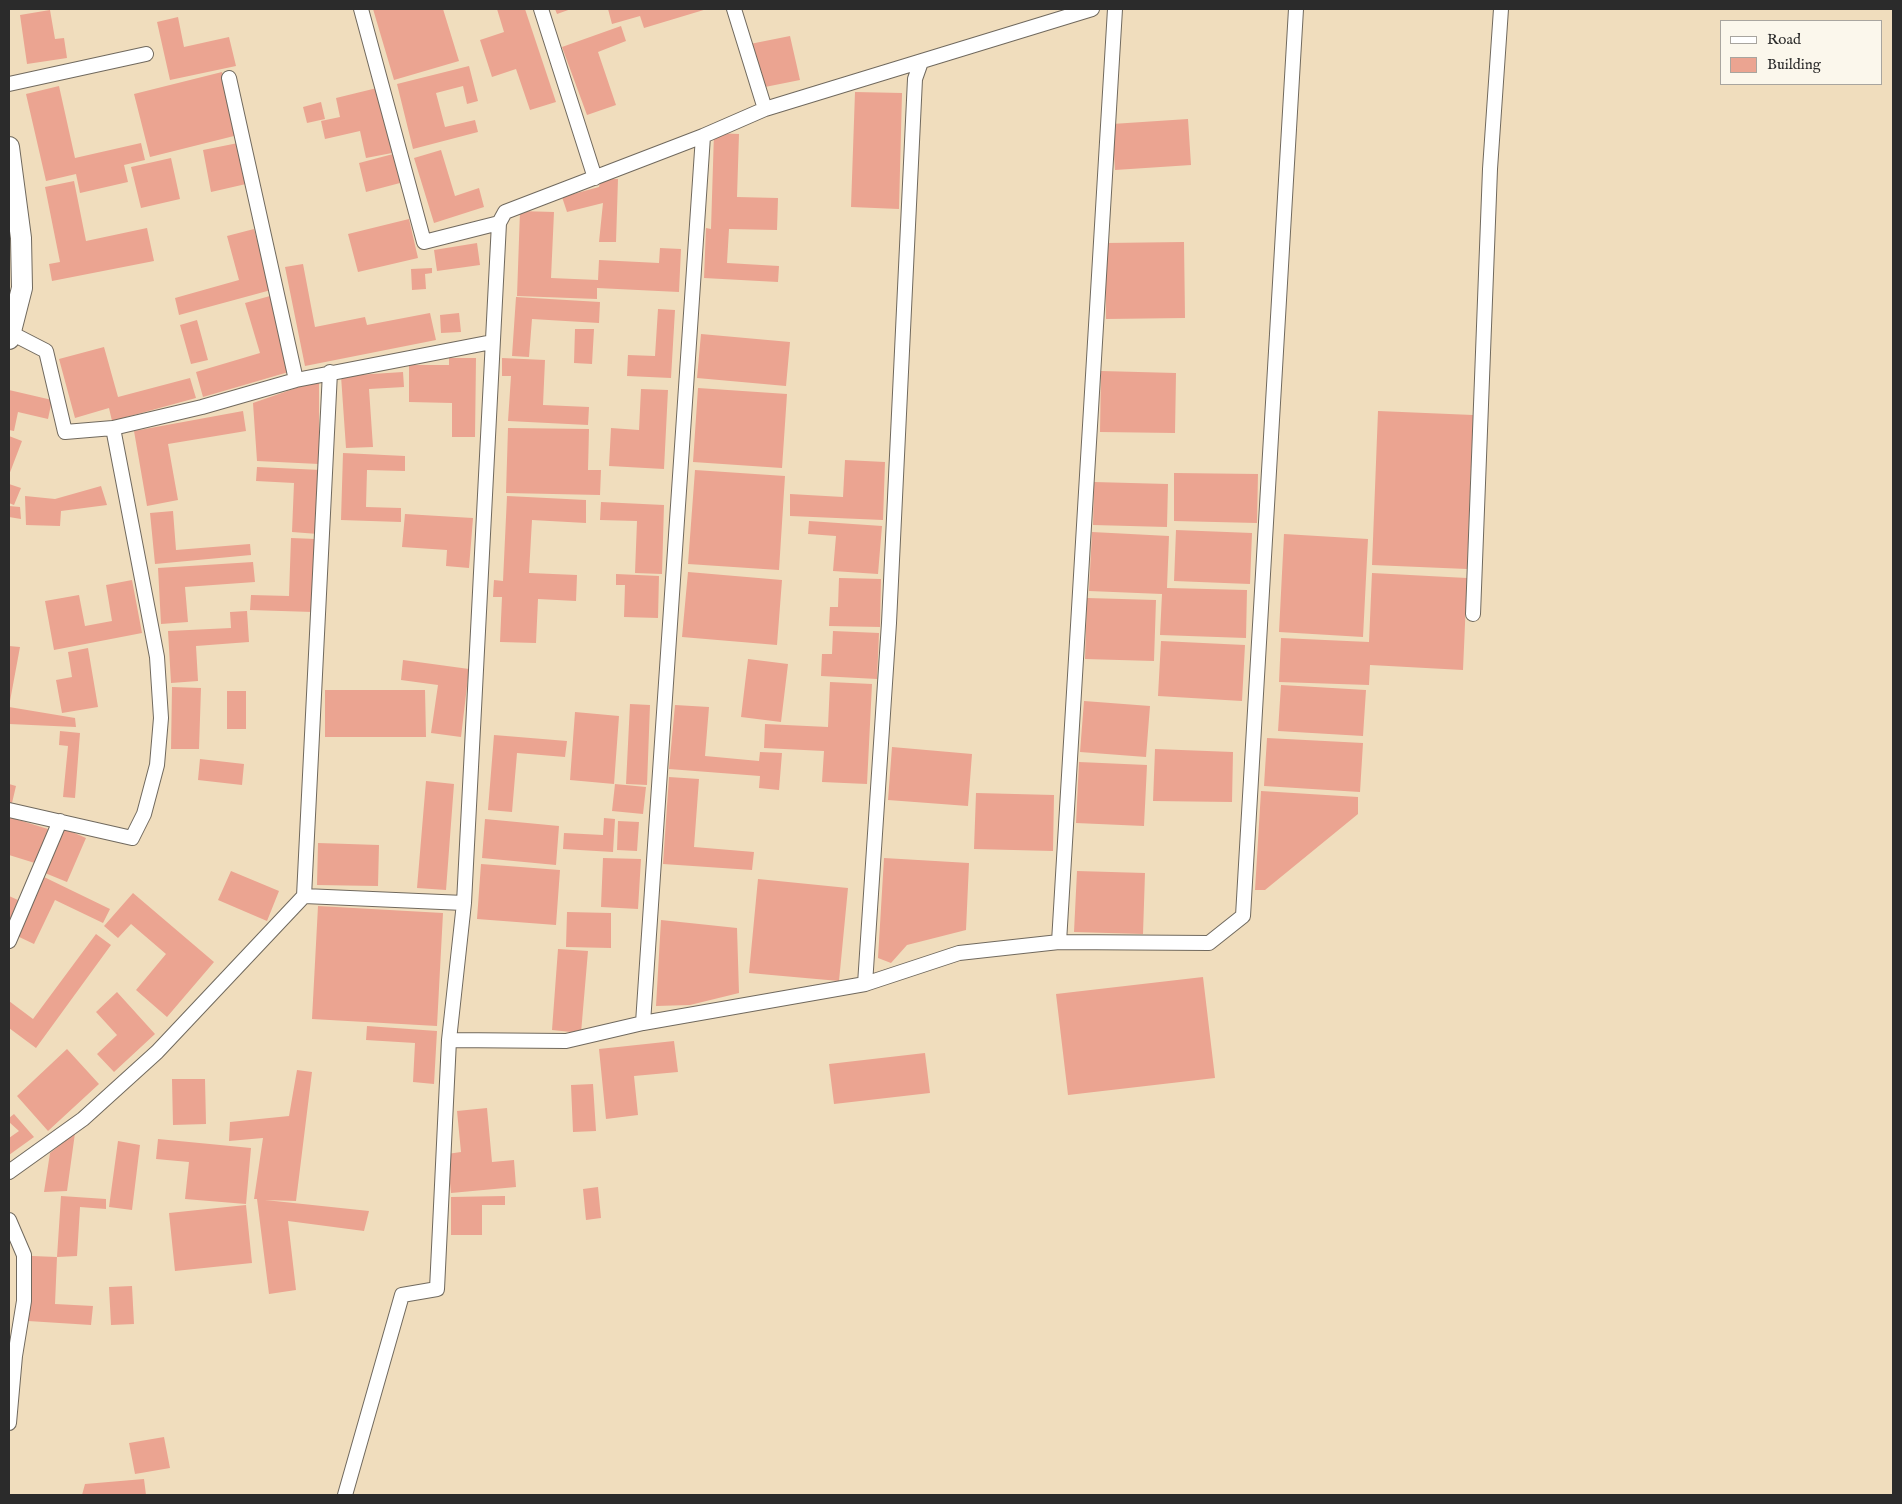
<!DOCTYPE html>
<style>
body{margin:0}
#map{position:relative;width:1902px;height:1504px;overflow:hidden;background:#f0ddbd;font-family:"IM FELL English",serif}
canvas{display:block}
.frame{position:absolute;inset:0;border:10px solid #2b2b2b;pointer-events:none}
.legend{position:absolute;left:1720px;top:20px;width:162px;height:65px;box-sizing:border-box;background:#fbf7ec;border:1px solid #a8a59f;margin:0;padding:6px 9px;list-style:none;font-size:15px;color:#2b2b2b}
.legend li{display:flex;align-items:center;gap:10px;height:25px}
.legend b{width:25px;border:1px solid #a8a59f}
</style>
<div id="map">
<canvas width="1902" height="1504"></canvas>
<div class="frame"></div>
<ul class="legend">
<li><b style="height:6px;background:#fff"></b>Road</li>
<li><b style="height:14px;background:#eba491"></b>Building</li>
</ul>
</div>
<script>
const context = document.querySelector('canvas').getContext('2d');
context.lineJoin = 'round';
function paint(path, color) { context.fillStyle = color; context.fill(path, 'evenodd'); }
const poly = rows => new Path2D(rows.map(r => 'M' + r).join(''));
function stroke(path, color, width, dash) { context.strokeStyle = color; context.lineWidth = width; context.lineCap = dash ? 'butt' : 'round'; context.setLineDash(dash || []); context.stroke(path); }
const building = poly([
 [373,9,443,9,459,61,394,80],
 [497,9,525,9,556,102,530,110,516,69,492,77,480,40,504,32],
 [555,9,571,9,557,14],
 [608,9,707,9,644,28,640,16,612,24],
 [50,10,55,39,64,38,67,58,27,64,20,15],
 [178,17,184,47,229,37,236,66,170,80,157,22],
 [621,26,626,41,598,52,616,105,587,115,562,47],
 [790,36,800,80,760,88,750,44],
 [469,66,478,101,467,104,463,86,436,93,445,127,475,120,478,132,413,149,397,84],
 [222,72,238,135,150,157,134,94],
 [59,86,75,158,141,143,145,160,124,165,128,182,80,193,76,174,46,181,26,94],
 [377,88,392,153,366,158,360,131,325,139,321,121,340,117,336,98],
 [855,92,902,93,899,209,851,207],
 [321,102,325,119,307,123,303,107],
 [1188,119,1191,165,1115,170,1112,124],
 [714,133,739,134,737,197,778,198,777,230,729,229,727,263,779,266,778,282,704,278,706,228,711,229],
 [238,143,246,184,211,192,203,150],
 [441,150,455,196,479,188,484,207,434,223,414,158],
 [393,154,400,183,366,192,359,163],
 [171,158,180,199,141,208,131,167],
 [601,179,618,179,616,242,599,242,603,203,567,212,562,197,599,187],
 [74,181,86,241,147,228,154,261,52,281,49,264,60,262,45,187],
 [520,211,554,212,551,278,598,280,599,260,659,263,660,248,681,249,679,292,597,288,597,299,517,296],
 [409,219,418,258,358,272,348,234],
 [254,229,271,290,179,315,175,298,239,280,227,236],
 [1184,242,1185,318,1106,319,1105,243],
 [477,243,480,265,437,271,434,250],
 [303,264,315,327,365,317,367,325,430,313,436,340,305,366,285,267],
 [432,268,432,273,425,274,426,289,412,290,411,269],
 [270,296,292,371,203,397,196,372,260,353,245,303],
 [516,297,600,302,599,323,532,319,529,357,512,356],
 [658,309,675,310,671,378,627,376,628,355,655,356],
 [459,313,461,332,441,333,440,315],
 [197,320,208,360,191,364,180,325],
 [575,329,594,329,592,364,574,363],
 [701,334,790,342,786,386,697,378],
 [104,347,118,397,190,378,196,398,112,421,109,408,75,418,59,359],
 [449,358,476,358,475,437,452,437,452,403,409,402,409,365,449,365],
 [502,358,545,360,543,405,589,407,588,425,508,421,511,376,502,376],
 [1101,371,1176,373,1175,433,1100,432],
 [403,372,404,387,369,389,373,447,346,448,341,376],
 [319,380,319,464,257,461,253,403],
 [698,388,787,394,782,468,693,462],
 [641,389,668,390,664,469,609,466,611,428,639,430],
 [9,390,52,400,48,419,18,412,14,431,9,430],
 [243,411,246,431,168,444,178,500,147,506,134,431],
 [1378,411,1473,415,1467,569,1372,565],
 [508,428,589,429,588,470,601,470,600,495,506,493],
 [9,436,22,441,9,475],
 [343,453,405,456,405,471,367,470,366,507,401,508,401,522,341,520],
 [845,460,885,462,883,520,790,516,790,494,843,497],
 [257,467,321,470,318,534,292,532,294,483,256,481],
 [695,470,785,476,779,570,688,564],
 [1174,473,1258,474,1257,523,1174,521],
 [1094,482,1168,484,1167,527,1093,525],
 [9,484,21,488,14,505,9,503],
 [101,486,107,505,61,511,60,526,26,525,25,496,55,499],
 [507,496,586,500,586,523,532,520,529,573,577,575,576,601,538,599,536,643,500,642,502,597,493,597,494,580,503,581],
 [601,502,664,505,662,574,635,573,637,521,600,520],
 [9,506,20,507,21,519,9,517],
 [173,511,176,550,250,544,251,555,155,564,150,513],
 [405,514,473,518,469,568,446,566,447,550,402,547],
 [809,521,882,526,878,574,833,571,836,536,808,534],
 [1176,530,1252,533,1250,584,1174,581],
 [1092,532,1169,536,1167,588,1247,590,1246,638,1160,635,1162,594,1089,591],
 [1284,534,1368,539,1363,637,1279,632],
 [291,538,316,539,313,612,250,610,251,595,289,596],
 [253,562,255,582,185,587,188,622,161,624,158,568],
 [688,572,782,580,777,645,682,637],
 [1372,573,1467,578,1463,670,1370,665,1369,685,1279,682,1281,638,1369,642],
 [616,574,659,576,658,618,624,617,625,585,616,585],
 [839,578,881,579,880,627,829,626,830,607,838,607],
 [132,580,142,633,54,650,45,601,79,595,85,626,112,621,106,585],
 [1087,598,1156,600,1154,661,1085,659],
 [247,611,249,642,196,646,198,681,171,683,168,631,231,628,230,612],
 [833,631,879,633,877,679,821,676,822,654,832,654],
 [1161,641,1245,645,1242,701,1158,696],
 [9,646,20,647,10,701,9,701],
 [88,648,98,707,62,713,56,680,72,677,68,652],
 [748,659,788,664,781,722,741,717],
 [403,660,469,669,461,737,431,733,438,685,401,680],
 [830,682,872,684,867,784,822,782,824,751,764,748,765,724,828,727],
 [1281,685,1366,690,1363,736,1278,731],
 [172,687,201,688,199,749,171,749],
 [325,690,425,690,426,737,325,737],
 [227,691,246,691,246,729,227,729],
 [1084,701,1150,706,1146,757,1080,752],
 [630,704,650,705,647,785,626,784],
 [675,705,709,707,705,756,759,761,760,752,782,753,779,790,759,788,760,776,669,769],
 [9,707,75,718,76,727,9,724],
 [575,712,619,716,614,784,570,780],
 [60,731,80,733,75,798,63,797,68,746,59,745],
 [494,735,567,741,565,757,517,753,512,812,488,810],
 [1267,738,1363,743,1360,792,1264,786],
 [892,747,972,754,968,806,888,800],
 [1155,749,1233,752,1232,802,1153,801],
 [200,759,244,764,242,785,198,780],
 [1079,762,1147,765,1144,826,1076,823],
 [669,777,699,779,694,847,754,852,752,870,663,864],
 [426,781,454,784,446,890,417,888],
 [9,784,16,786,12,803,9,802],
 [615,784,646,787,643,814,612,811],
 [1261,791,1358,797,1358,814,1265,890,1255,890],
 [976,793,1054,795,1053,851,974,849],
 [9,817,48,829,38,864,9,855,10,840,9,840],
 [604,818,615,819,613,852,563,849,564,833,603,835],
 [485,819,559,826,556,865,482,858],
 [618,821,639,822,637,851,617,850],
 [63,828,86,838,67,882,45,873],
 [318,843,379,845,378,886,317,885],
 [603,858,641,859,638,909,601,907],
 [884,858,969,863,966,930,907,945,891,963,878,958],
 [481,864,560,870,556,925,477,919],
 [231,871,279,891,267,921,218,900],
 [1077,871,1145,873,1143,934,1074,932],
 [44,877,110,909,103,923,55,900,34,944,15,935],
 [758,879,848,888,839,981,749,973],
 [133,893,214,962,167,1017,136,990,166,954,131,924,118,938,104,926],
 [9,896,18,900,9,922],
 [318,906,443,913,437,1026,312,1019],
 [567,912,611,913,611,948,566,947],
 [661,920,737,928,739,993,690,1005,656,1006],
 [96,934,111,945,36,1048,9,1028,9,1001,33,1019],
 [558,949,588,951,581,1033,552,1030],
 [1203,977,1215,1078,1068,1095,1056,994],
 [117,992,155,1034,114,1072,97,1054,117,1035,96,1012],
 [367,1026,437,1031,434,1084,413,1082,415,1043,366,1040],
 [674,1041,678,1072,634,1076,638,1115,606,1119,599,1049],
 [67,1049,99,1084,48,1131,17,1096],
 [925,1053,930,1093,834,1104,829,1064],
 [297,1070,312,1072,296,1201,265,1200,369,1211,364,1231,288,1221,296,1290,269,1294,257,1199,254,1199,263,1138,229,1141,230,1122,289,1116],
 [172,1079,205,1079,206,1124,173,1125],
 [593,1084,596,1131,573,1132,571,1085],
 [487,1108,492,1162,514,1160,516,1187,451,1193,447,1154,461,1152,457,1111],
 [14,1114,34,1137,9,1155,9,1138,19,1131,9,1122,9,1118],
 [75,1133,67,1191,44,1192,50,1153],
 [158,1139,251,1148,246,1204,185,1199,189,1162,156,1159],
 [118,1141,140,1145,132,1210,109,1207],
 [598,1187,601,1218,586,1220,583,1189],
 [61,1196,106,1199,106,1209,80,1207,77,1256,57,1257,55,1304,93,1306,91,1325,28,1321,32,1256,57,1257],
 [505,1196,505,1205,482,1205,482,1235,451,1235,451,1197],
 [246,1205,252,1263,175,1271,169,1213],
 [132,1286,134,1324,111,1325,109,1287],
 [164,1437,170,1468,135,1474,129,1443],
 [144,1479,146,1495,82,1495,85,1484]
]);
const street = poly([
 [361,9,424,242,499,223],
 [541,9,595,178],
 [734,9,765,109],
 [229,78,296,380],
 [9,84,146,54],
 [113,428,202,407,296,380,492,342],
 [1473,614,1490,169,1501,9],
 [9,810,132,838,144,814,157,765,161,718,157,657,113,428,65,432,46,351,11,333],
 [304,896,330,372],
 [9,941,60,821],
 [1059,942,1209,943,1243,916,1296,9],
 [865,984,959,953,1059,942,1115,9],
 [643,1023,703,136],
 [449,1040,566,1041,643,1023,865,984,889,623,915,79,921,62],
 [9,1172,83,1119,157,1052,304,896,464,903,499,223,505,212,703,136,765,109,1092,9],
 [9,1220,24,1255,24,1301,15,1356,9,1423],
 [345,1495,402,1295,437,1289,449,1040,464,903]
]);
const secondary = poly([
 [9,147,21,238,22,288,9,339]
]);
paint(building, '#eba491');
stroke(street, '#70695e', 16);
stroke(secondary, '#70695e', 22);
stroke(street, '#fff', 14);
stroke(secondary, '#fff', 20);
</script>
